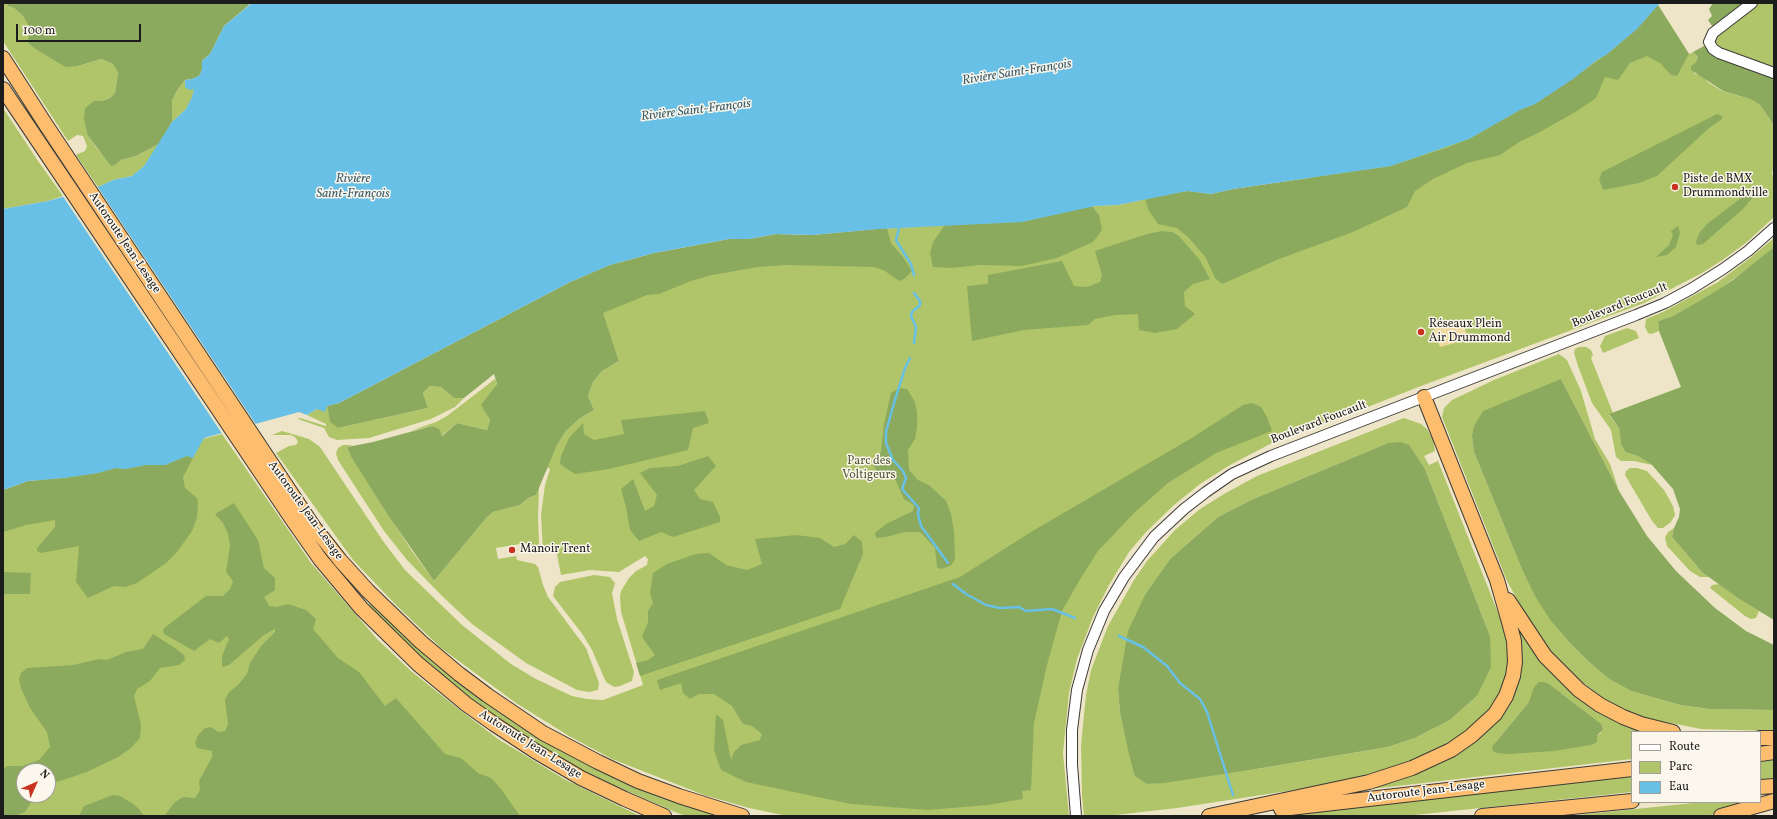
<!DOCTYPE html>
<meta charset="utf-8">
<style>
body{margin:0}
#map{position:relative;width:1777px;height:819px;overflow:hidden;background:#eee5c8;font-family:Vollkorn,serif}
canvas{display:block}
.frame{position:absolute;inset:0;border:4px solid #1c1c1c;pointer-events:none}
.legend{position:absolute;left:1631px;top:731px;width:130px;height:72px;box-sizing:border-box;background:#fbf7ec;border:1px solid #a29f99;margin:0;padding:5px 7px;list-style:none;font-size:12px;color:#1c1c1c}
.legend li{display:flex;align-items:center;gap:8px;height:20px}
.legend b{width:20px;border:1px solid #a29f99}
.north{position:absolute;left:16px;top:763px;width:40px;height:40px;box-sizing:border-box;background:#fbf7ec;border:1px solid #a29f99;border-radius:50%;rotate:45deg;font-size:11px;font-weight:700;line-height:16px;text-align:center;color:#1c1c1c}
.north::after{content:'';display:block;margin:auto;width:14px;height:18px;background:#c8321e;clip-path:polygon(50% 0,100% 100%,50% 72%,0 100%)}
.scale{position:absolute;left:16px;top:24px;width:125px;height:18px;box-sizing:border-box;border:2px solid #1c1c1c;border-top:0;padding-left:5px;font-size:12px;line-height:14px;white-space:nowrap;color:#1c1c1c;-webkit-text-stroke:3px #fbf7ec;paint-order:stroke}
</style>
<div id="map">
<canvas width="1777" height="819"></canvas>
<div class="frame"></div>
<ul class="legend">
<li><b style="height:5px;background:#fff"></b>Route</li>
<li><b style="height:11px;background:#b0c569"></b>Parc</li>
<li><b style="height:11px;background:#69c0e6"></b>Eau</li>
</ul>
<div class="north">N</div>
<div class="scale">100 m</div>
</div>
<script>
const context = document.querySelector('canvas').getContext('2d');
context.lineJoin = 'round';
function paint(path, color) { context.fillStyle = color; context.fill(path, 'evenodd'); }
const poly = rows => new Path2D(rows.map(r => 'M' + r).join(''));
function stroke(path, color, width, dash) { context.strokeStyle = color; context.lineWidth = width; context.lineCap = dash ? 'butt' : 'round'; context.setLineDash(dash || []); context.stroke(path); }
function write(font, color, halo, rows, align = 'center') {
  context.font = font + ' Vollkorn,serif'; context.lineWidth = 3; context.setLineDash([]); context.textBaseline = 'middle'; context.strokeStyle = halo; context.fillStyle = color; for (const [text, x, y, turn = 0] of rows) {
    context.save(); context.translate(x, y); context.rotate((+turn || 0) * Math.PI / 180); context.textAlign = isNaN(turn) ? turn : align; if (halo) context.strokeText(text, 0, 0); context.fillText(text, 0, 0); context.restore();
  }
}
const green = poly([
 [3,3,6,3,8,6,14,8,23,16,31,30,27,41,31,46,78,66,101,59,113,64,118,73,115,93,110,98,101,101,88,136,98,150,115,165,121,160,136,156,159,144,144,166,132,176,113,180,98,187,76,155,85,151,87,146,83,136,77,135,68,141,3,41],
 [1756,3,1774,3,1774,70,1718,49,1712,39],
 [1658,5,1689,54,1693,52,1698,57,1696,62,1691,66,1695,74,1701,75,1709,83,1722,91,1750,99,1760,105,1771,121,1774,128,1774,165,1772,174,1774,178,1774,217,1747,242,1724,259,1702,273,1644,303,1421,386,1327,423,1274,442,1230,465,1200,484,1174,505,1147,531,1129,552,1109,585,1093,617,1077,659,1069,693,1063,753,1069,816,787,816,749,808,704,795,612,759,569,736,516,703,441,648,398,607,353,560,276,453,289,446,296,445,298,442,296,438,291,435,272,435,282,431,309,439,320,447,383,541,405,570,462,625,511,664,536,679,572,696,587,699,603,700,643,685,621,612,620,597,621,591,629,578,636,571,647,565,648,559,645,556,619,572,590,570,561,575,556,549,543,552,541,515,545,485,550,469,547,467,557,445,566,431,579,419,594,410,588,396,593,382,602,371,619,361,589,274,610,265,879,229,978,223,1095,206,1118,205,1187,191,1211,194,1310,178],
 [185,80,194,89,193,97,186,109,172,122,172,101,176,92],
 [3,108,38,161,63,196,48,201,3,209],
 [1774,238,1774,247,1755,264,1708,297,1673,316,1658,321,1659,331,1651,334,1648,333,1645,327,1646,319,1663,312,1718,282,1750,258],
 [1627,328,1636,331,1639,338,1603,353,1600,346,1605,336],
 [1579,347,1586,347,1591,350,1593,355,1591,358,1613,413,1609,415,1619,428,1621,444,1625,452,1638,456,1652,465,1634,461,1621,461,1616,457,1611,430,1592,403,1578,366,1574,353,1575,349],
 [1559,354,1567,360,1581,391,1595,439,1610,464,1619,491,1561,379,1472,437,1474,452,1521,567,1550,620,1569,642,1589,662,1609,679,1631,691,1680,705,1709,709,1774,710,1774,731,1701,729,1636,716,1609,702,1578,679,1556,658,1528,619,1507,581,1442,417,1444,408,1452,400,1494,380],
 [495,379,497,384,482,405,490,420,487,430,457,423,441,436,432,426,410,431,436,422,447,416],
 [430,386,441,387,454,398,464,398,455,407,431,419,369,438,337,440,329,437,324,428,298,419,300,418,326,426,326,424,307,415,317,409,327,406,330,421,338,428,428,408,423,393],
 [1404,418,1421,424,1427,429,1433,440,1435,451,1424,456,1429,465,1438,461,1504,628,1507,649,1507,670,1503,689,1496,702,1472,727,1456,739,1420,758,1371,774,1320,786,1177,808,1107,816,1084,816,1082,795,1081,745,1086,695,1091,670,1108,626,1134,580,1147,561,1175,530,1200,509,1224,494,1257,476],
 [1388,443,1425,469,1490,636,1477,696,1450,720,1415,738,1388,747,1256,769,1147,784,1134,775,1120,713,1118,689,1146,593,1170,559,1218,517,1251,500],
 [222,434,311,563,377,639,411,671,456,707,498,739,564,779,640,816,3,816,3,490],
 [24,771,48,771,48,795,24,795],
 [343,445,352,445,347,447,351,457,412,551,434,581,487,517,493,512,520,505,528,498,536,495,539,487,538,517,539,543,538,547,528,550,526,543,496,548,498,559,516,556,517,560,535,564,538,567,543,585,548,597,586,648,599,683,598,690,589,692,577,690,526,663,472,624,443,597,407,560,384,531,345,471,338,460,336,453,338,448],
 [1630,468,1637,468,1647,471,1664,490,1673,506,1675,515,1671,522,1663,528,1658,528,1652,521,1625,475,1626,471],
 [1674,528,1672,537,1702,572,1710,577,1700,577,1690,571,1667,546,1665,538,1668,532],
 [594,575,610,577,615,583,612,593,617,619,634,672,632,681,620,686,614,687,606,682,592,650,583,635,553,596,555,587,560,582],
 [1719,584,1739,599,1759,611,1756,618,1751,619,1745,616,1710,588,1712,585],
 [371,603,462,686,511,720,559,750,597,770,657,796,719,816,686,816,675,812,591,775,525,737,462,692,419,657,368,606],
 [1514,620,1558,677,1653,732,1632,732,1632,759,1371,789,1371,787,1386,782,1506,707],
 [1562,694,1577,706,1601,733,1597,736,1495,743,1529,702],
 [1774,760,1774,778,1760,780,1760,762],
 [1632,776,1632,792,1405,816,1282,816],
 [1703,802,1747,802,1708,816,1568,816]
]);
const forest = poly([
 [6,3,249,3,249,5,224,26,210,54,202,61,202,70,199,76,192,79,185,80,176,92,172,101,172,122,159,144,136,156,121,160,115,165,111,166,88,136,84,119,85,108,94,101,101,101,110,98,115,93,118,73,113,64,101,59,78,66,66,67,57,62,31,46,27,41,31,30,23,16,14,8,8,6],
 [1713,3,1748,3,1714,29,1708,20,1712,16,1709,9],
 [1658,5,1689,54,1677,76,1671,75,1660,63,1647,56,1630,63,1618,80,1605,77,1596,98,1577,111,1538,133,1519,142,1500,155,1467,163,1433,179,1415,191,1407,207,1353,232,1279,259,1222,284,1215,278,1206,258,1189,238,1177,228,1158,224,1149,211,1145,199,1187,191,1211,194,1233,189,1391,166,1446,148,1469,139,1520,110,1535,104,1606,55,1637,29],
 [1704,46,1710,51,1774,76,1774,128,1771,121,1760,105,1750,99,1723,91,1691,70,1691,66,1696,62,1698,57,1693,52],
 [1717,114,1722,116,1722,119,1708,129,1657,176,1639,183,1603,190,1599,179,1602,172],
 [1749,192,1752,192,1754,196,1743,209,1703,244,1697,245,1696,241,1700,232,1707,224],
 [1092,206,1099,215,1102,230,1093,242,1057,258,1022,266,980,265,951,268,933,267,930,253,933,242,945,225,1022,222],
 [1678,226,1680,233,1676,247,1667,255,1656,257,1669,245,1673,235,1671,231],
 [887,228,891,243,903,257,912,271,904,279,899,281,885,271,874,267,787,265,758,267,712,275,691,281,659,294,647,295,603,313,619,361,602,371,593,382,588,396,594,410,579,419,566,431,557,445,536,495,528,498,520,505,493,512,487,517,434,581,388,515,351,457,347,447,373,442,432,426,439,429,442,436,457,423,487,430,490,420,481,405,497,384,494,374,464,398,454,398,441,387,430,386,423,393,428,408,338,428,330,422,327,406,339,403,570,282,610,265,654,253,729,239,749,239,776,234,812,235],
 [1162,231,1172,232,1179,236,1199,259,1210,279,1193,284,1184,292,1185,306,1195,314,1177,329,1155,333,1139,330,1138,314,1115,315,1095,319,1088,325,1024,330,972,341,967,286,988,284,988,275,1062,261,1074,286,1087,287,1100,282,1102,275,1095,251,1147,234],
 [1774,247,1774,620,1739,599,1702,572,1672,537,1674,528,1679,517,1680,509,1673,489,1652,465,1638,456,1625,452,1621,444,1619,428,1609,414,1681,387,1659,331,1658,321,1673,316,1708,296,1733,280],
 [1561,379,1619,491,1647,536,1676,571,1715,608,1746,631,1774,645,1774,710,1709,709,1680,705,1631,691,1609,679,1589,662,1569,642,1550,620,1535,596,1521,567,1474,452,1472,437,1474,426,1483,411],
 [899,388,907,389,915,402,917,412,917,428,915,439,908,450,909,470,918,480,929,485,946,501,951,514,954,531,955,560,950,566,941,569,937,567,935,548,920,532,905,532,886,537,876,538,875,533,886,524,913,511,914,505,904,499,896,481,888,475,877,472,873,464,874,460,881,452,884,424,891,393],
 [1252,403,1261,407,1267,417,1272,431,1216,453,1168,483,1135,512,1098,551,1079,581,1062,611,1047,665,1034,723,1031,790,1022,791,1023,799,988,805,928,810,851,804,746,782,721,770,714,750,716,714,723,720,731,760,734,752,741,745,760,740,762,734,752,726,743,724,732,706,714,694,699,694,690,699,683,693,681,683,660,690,657,680,960,577,1031,532,1190,439,1243,405],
 [705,411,709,423,693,428,688,450,609,469,575,474,560,464,561,456,569,438,583,423,584,434,594,440,624,434,621,420],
 [1401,442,1409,445,1425,469,1490,636,1491,667,1477,696,1450,720,1415,738,1388,747,1256,769,1164,783,1147,784,1139,779,1134,775,1128,750,1120,713,1118,689,1128,631,1146,593,1170,559,1218,517,1251,500,1388,443],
 [187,456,193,458,183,477,185,488,197,498,198,503,197,518,192,531,177,552,166,563,137,583,125,587,114,586,88,598,76,582,79,546,41,553,37,551,37,548,55,527,55,520,26,525,3,532,3,490,28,481,64,478,98,473,116,468,125,469,146,465,165,465],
 [708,456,716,466,694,490,700,499,713,502,720,517,720,522,673,537,661,532,639,541,630,530,626,507,621,489,633,479,645,511,654,506,657,495,640,473,650,468,678,466],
 [234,503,258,540,264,568,275,578,275,590,264,597,269,606,276,607,288,604,306,610,316,619,313,629,338,658,359,672,385,706,396,698,445,754,461,758,478,773,491,778,501,789,520,816,164,816,175,802,183,797,195,798,200,790,199,781,212,757,212,751,197,748,195,743,198,735,205,728,211,727,218,732,225,731,228,724,225,700,229,692,238,685,247,674,250,663,261,646,275,632,275,629,264,635,229,665,222,667,222,656,229,639,227,636,219,643,210,639,194,651,164,634,163,629,206,596,223,596,230,589,233,581,226,572,230,546,228,534,223,523,215,514],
 [796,535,820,538,834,547,845,544,854,535,862,542,863,554,840,609,640,676,636,663,648,660,655,655,642,637,648,622,648,611,653,603,650,593,653,573,667,564,696,554,709,553,726,565,747,570,762,564,755,539],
 [3,572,31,573,30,594,3,594],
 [153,634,175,648,184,655,185,660,179,665,160,668,150,681,137,689,134,696,141,725,140,738,131,748,118,757,87,772,48,785,48,771,24,771,24,795,36,795,25,812,14,816,3,816,3,769,7,766,22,766,39,760,50,747,47,732,30,708,21,688,19,679,21,673,27,668,73,665,99,659,107,660,126,652,143,649],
 [1539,682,1544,682,1549,684,1601,724,1603,729,1597,736,1597,742,1591,745,1554,751,1509,754,1497,753,1493,751,1492,747,1495,743,1529,702,1534,687],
 [113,795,120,796,132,803,139,809,144,816,79,816,84,806]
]);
const sand = poly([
 [1461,321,1469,339,1440,347,1433,327,1440,326,1444,322,1446,327]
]);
const water = poly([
 [252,3,1660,3,1637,29,1606,55,1597,60,1573,79,1535,104,1520,110,1469,139,1391,166,1233,189,1211,194,1187,191,1118,205,1095,206,1022,222,879,229,812,235,776,234,749,239,729,239,654,253,610,265,570,282,339,403,327,406,325,412,317,409,307,415,299,412,204,438,193,458,187,456,165,465,146,465,125,469,116,468,98,473,64,478,28,481,3,490,3,209,48,201,98,187,113,180,132,176,144,166,172,122,186,109,192,97,194,89,189,90,185,87,185,80,192,79,199,76,202,70,202,61,210,54,224,26]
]);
const pier = poly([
 [97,186,257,426,223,435,62,195]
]);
const stream = poly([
 [899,228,896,240,911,264,914,275],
 [914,293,920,301,920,305,912,312,911,316,916,327,914,343],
 [910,358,905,368,894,403,886,432,886,443,893,460,903,471,906,478,902,489,919,508,918,514,921,526,948,563],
 [953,584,966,594,986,605,1000,608,1019,607,1026,611,1052,609,1075,618],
 [1119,636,1143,647,1167,666,1180,683,1200,699,1207,712,1233,795]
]);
const minor = poly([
 [1752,3,1713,33,1709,42,1713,49,1719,53,1774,73],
 [1076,816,1072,765,1072,730,1077,690,1088,650,1104,611,1124,577,1154,537,1184,509,1206,492,1232,474,1271,456,1636,315,1665,303,1691,289,1723,269,1748,251,1774,228]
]);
const highway = poly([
 [3,58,46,125,313,526,340,560,368,591,421,642,459,674,487,695,543,733,598,762,638,781,679,796,742,816],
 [3,89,294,522,320,559,361,608,418,664,466,704,494,724,535,751,581,778,625,799,664,816],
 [1508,600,1545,656,1579,690,1600,705,1623,717,1641,724,1673,732],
 [1760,738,1774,738],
 [1760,754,1774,752],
 [1760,787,1774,786],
 [1281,809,1632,769],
 [1209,816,1369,782,1412,768,1451,750,1471,736,1495,714,1506,696,1513,676,1515,662,1514,641,1509,622,1497,580,1424,397],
 [1482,816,1632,801],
 [1721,816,1774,801]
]);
const markers = [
 [1675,187,4,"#c8321e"],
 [1421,332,4,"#c8321e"],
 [512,550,4,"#c8321e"]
];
const poiNames = [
 ["Piste de BMX",1683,180],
 ["Drummondville",1683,194],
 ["Réseaux Plein",1429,325],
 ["Air Drummond",1429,339],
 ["Manoir Trent",520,550]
];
const streetNames = [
 ["Autoroute Jean-Lesage",124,243,56],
 ["Boulevard Foucault",1620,306,-22],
 ["Boulevard Foucault",1319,423,-21],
 ["Autoroute Jean-Lesage",305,511,54],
 ["Autoroute Jean-Lesage",530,745,32],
 ["Autoroute Jean-Lesage",1426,792,-7]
];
const parkNames = [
 ["Parc des",869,462],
 ["Voltigeurs",869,476]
];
const waterNames = [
 ["Rivière Saint-François",1017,73,-9],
 ["Rivière Saint-François",696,111,-7],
 ["Rivière",353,180],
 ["Saint-François",353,195]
];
paint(green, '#b0c569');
paint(forest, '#8caa5d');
paint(sand, '#eeda9e');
paint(water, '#69c0e6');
paint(pier, '#eee5c8');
stroke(stream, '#69c0e6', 2.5);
stroke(minor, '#3c3a36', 12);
stroke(highway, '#3c3a36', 16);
stroke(minor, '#fff', 10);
stroke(highway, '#fcbd6f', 14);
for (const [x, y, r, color] of markers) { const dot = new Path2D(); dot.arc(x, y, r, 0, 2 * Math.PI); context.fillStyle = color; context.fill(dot); stroke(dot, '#fbf7ec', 1.5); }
write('12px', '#1c1c1c', '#fbf7ec', poiNames, 'left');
write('12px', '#1c1c1c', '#fbf7ec', streetNames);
write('12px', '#505737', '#fbf7ec', parkNames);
write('italic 13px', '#3b5e6d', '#fbf7ec', waterNames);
</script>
